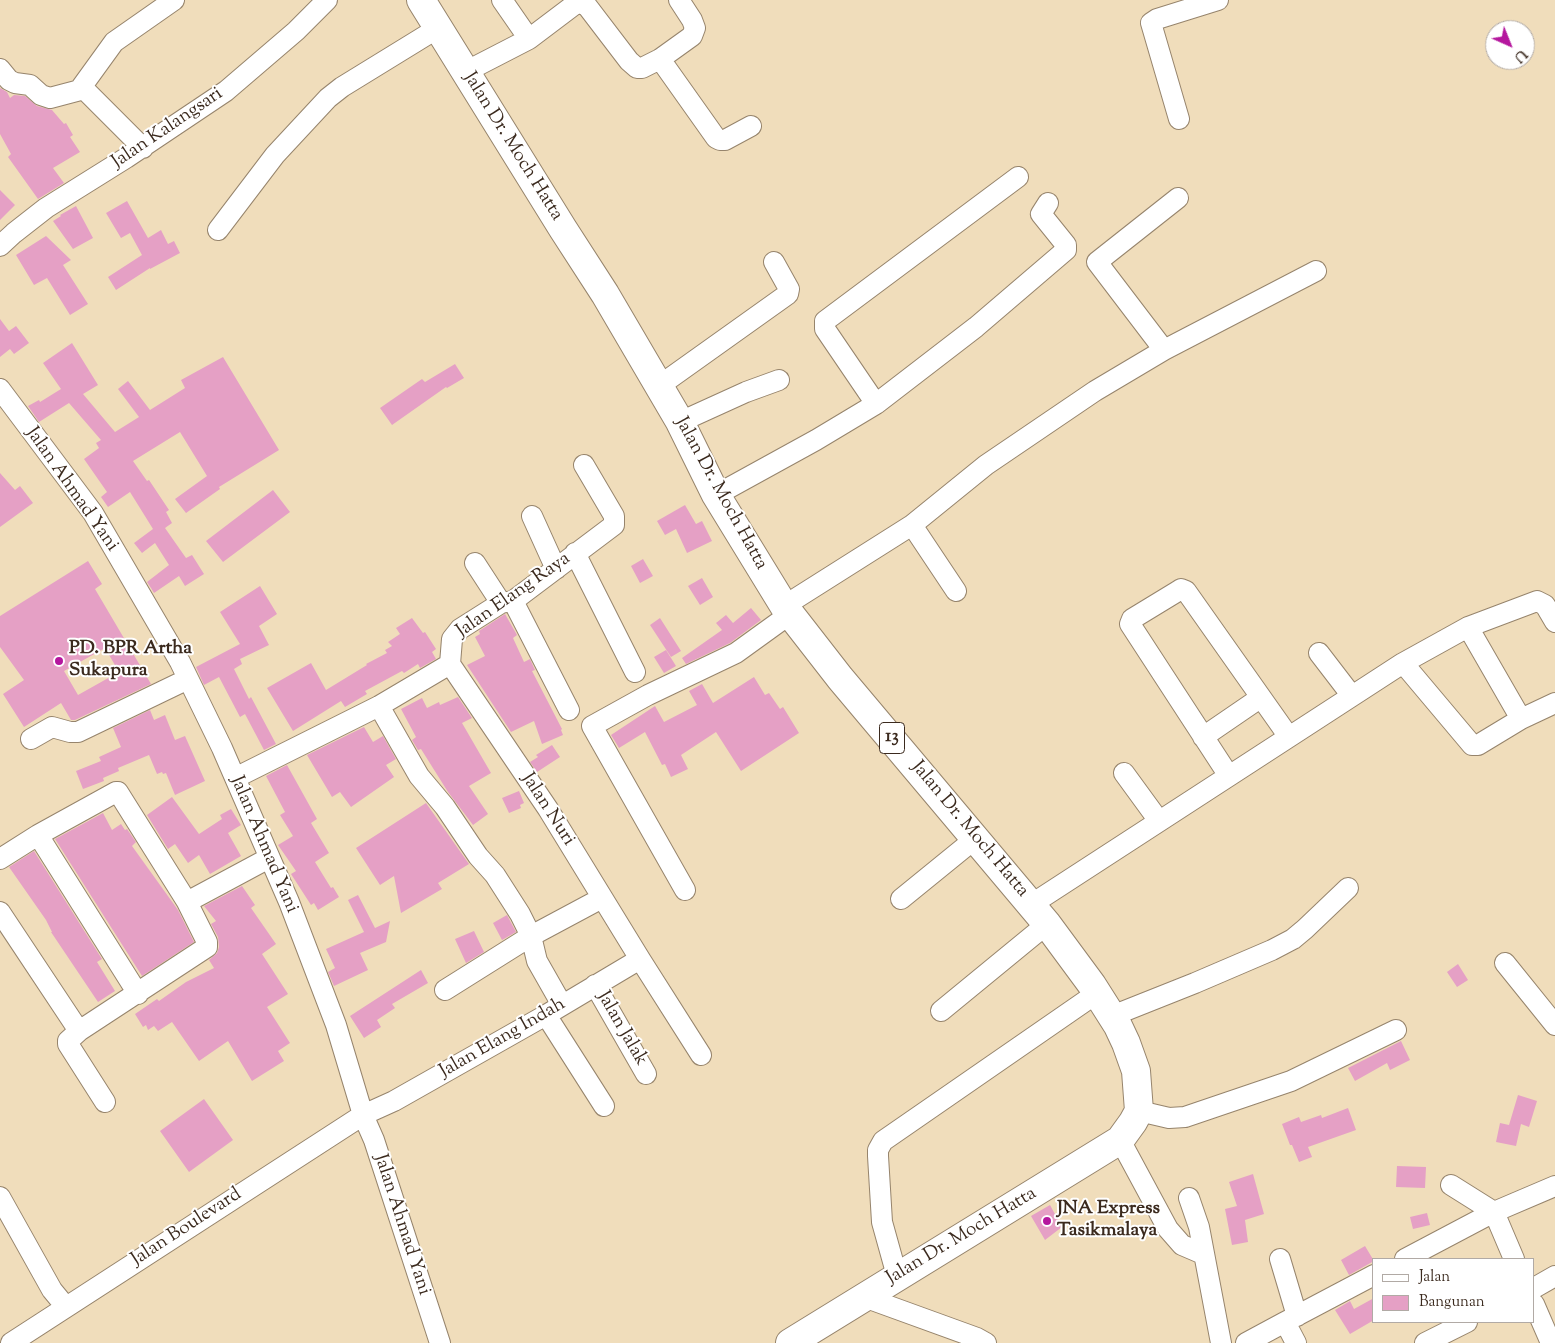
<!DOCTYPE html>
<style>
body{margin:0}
#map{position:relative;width:1555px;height:1343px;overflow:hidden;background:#f0ddbb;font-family:"Sorts Mill Goudy",serif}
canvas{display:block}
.legend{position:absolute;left:1372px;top:1258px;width:162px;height:65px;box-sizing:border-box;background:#fff;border:1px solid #b1aaa5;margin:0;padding:6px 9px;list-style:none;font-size:15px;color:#3b2a1e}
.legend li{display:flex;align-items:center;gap:10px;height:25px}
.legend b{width:25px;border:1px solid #b1aaa5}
.north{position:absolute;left:1485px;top:20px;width:50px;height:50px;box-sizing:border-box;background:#fff;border:1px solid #b1aaa5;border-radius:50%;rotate:136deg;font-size:14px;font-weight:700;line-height:20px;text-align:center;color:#3b2a1e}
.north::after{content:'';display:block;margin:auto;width:18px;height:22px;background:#b5179e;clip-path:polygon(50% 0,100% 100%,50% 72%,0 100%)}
</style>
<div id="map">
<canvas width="1555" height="1343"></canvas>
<ul class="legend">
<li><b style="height:6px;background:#fff"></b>Jalan</li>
<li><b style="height:14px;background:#e5a0c5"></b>Bangunan</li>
</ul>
<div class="north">U</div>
</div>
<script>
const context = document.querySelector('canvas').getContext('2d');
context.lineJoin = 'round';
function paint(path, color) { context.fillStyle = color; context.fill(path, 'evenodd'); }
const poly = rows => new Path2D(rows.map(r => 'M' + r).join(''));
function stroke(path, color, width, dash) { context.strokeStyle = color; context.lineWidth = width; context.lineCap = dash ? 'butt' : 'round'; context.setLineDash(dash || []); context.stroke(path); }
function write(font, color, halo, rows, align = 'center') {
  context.font = font + ' "Sorts Mill Goudy",serif'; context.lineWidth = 4; context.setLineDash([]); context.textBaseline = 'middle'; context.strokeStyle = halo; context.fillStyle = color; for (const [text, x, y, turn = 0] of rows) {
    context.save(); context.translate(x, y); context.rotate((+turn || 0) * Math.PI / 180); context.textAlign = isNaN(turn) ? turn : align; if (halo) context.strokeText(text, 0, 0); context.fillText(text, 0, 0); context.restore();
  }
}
const building = poly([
 [0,88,7,92,10,98,14,95,25,96,37,106,52,110,64,124,66,123,73,135,70,137,80,152,53,168,64,183,38,199,8,157,11,154,0,134],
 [0,190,15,205,0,220],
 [127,201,148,238,161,230,168,244,174,241,180,253,150,269,150,268,116,290,108,277,142,255,130,233,121,238,106,213],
 [76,206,93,238,73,249,53,221,61,216,60,215],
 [46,236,71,260,63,265,88,304,70,315,47,278,34,285,16,255],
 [0,319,9,331,16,326,29,343,14,354,10,349,0,357],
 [72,343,98,385,83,394,115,432,139,417,118,389,128,381,150,410,185,388,181,380,223,357,279,450,219,487,220,489,186,513,175,499,207,476,180,432,133,461,147,481,149,480,169,510,166,512,172,523,165,528,186,558,192,555,204,574,185,586,179,576,154,593,151,588,147,582,169,565,155,543,142,553,134,543,153,529,130,492,108,507,101,497,107,492,84,459,99,448,96,443,101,440,69,403,39,422,28,406,39,400,40,402,61,389,43,363],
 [455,364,464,378,447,388,446,387,392,425,380,408,422,379,425,382],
 [0,473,15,490,20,486,33,503,0,527],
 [273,490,290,512,223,562,206,541],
 [685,505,696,524,702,521,712,541,687,553,676,529,665,535,657,521],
 [643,559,653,576,640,583,631,566],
 [88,561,102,584,95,589,151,684,75,720,71,720,61,703,24,727,3,694,24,680,0,647,0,616],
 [105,648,119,672,78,695,64,671],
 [702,578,713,597,700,605,688,586],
 [260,586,277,614,259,626,269,645,240,659,242,664,234,669,249,699,251,697,276,744,264,750,245,714,240,717,219,677,204,685,196,667,240,644,220,612],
 [751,608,761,620,730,643,686,664,682,658,722,630,716,623,726,615,733,623],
 [505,614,517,635,513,638,524,662,530,659,535,670,532,671,562,729,561,730,563,735,542,744,534,721,511,732,467,665,485,656,475,637,480,634,479,631],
 [412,618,423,633,425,632,436,649,432,652,436,659,420,668,418,664,404,673,402,671,365,691,367,694,345,707,341,701,293,731,267,688,311,663,326,690,367,665,366,664,387,653,385,650,392,646,388,642,400,634,396,628],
 [660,618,681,651,671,657,650,625],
 [666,650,676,666,664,673,654,657],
 [754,677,765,695,769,693,780,709,783,707,799,733,741,771,716,732,681,755,688,769,671,777,665,764,662,765,645,732,619,748,611,735,655,706,664,722,697,705,689,691,702,684,713,703],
 [458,697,472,718,462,723,491,773,469,786,488,814,473,825,448,792,421,749,418,750,412,740,416,737,401,709,422,698,427,708,439,702,440,705],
 [150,710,154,720,165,715,175,740,185,736,205,781,175,795,166,773,163,774,162,772,157,774,149,755,118,768,119,771,103,778,104,781,83,789,76,771,101,761,99,757,121,747,113,728],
 [364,727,373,742,383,736,396,759,386,765,394,777,351,807,340,792,332,797,307,755],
 [552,745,560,757,537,772,530,762,538,757,536,755],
 [287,765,317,819,311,823,329,853,315,862,331,888,333,887,339,897,318,910,314,903,311,905,291,874,296,871,278,845,293,836,280,815,285,812,266,776],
 [519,791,524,803,520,805,521,808,509,813,502,798],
 [172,797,199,834,222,819,220,815,231,809,241,825,228,833,241,856,210,874,199,855,188,863,175,844,168,849,147,815],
 [426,803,469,864,438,883,442,889,401,913,394,876,380,885,356,848],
 [103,813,112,830,121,824,125,830,127,829,136,842,132,846,178,910,194,942,142,976,55,839],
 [34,851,102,959,97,962,115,991,98,1002,51,932,52,932,46,920,9,867],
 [242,886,255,905,251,908,276,944,262,954,288,994,267,1007,290,1043,278,1051,284,1061,252,1081,228,1041,199,1061,172,1022,158,1031,154,1026,148,1030,146,1025,143,1027,135,1014,157,999,159,1001,186,982,214,968,209,960,217,953,219,947,218,937,211,924,216,921,204,906],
 [358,895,375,928,390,921,386,942,360,953,368,970,334,986,328,972,335,968,326,949,364,932,348,900],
 [507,915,516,932,502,940,493,923],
 [474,931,484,952,466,963,455,939],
 [1458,964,1468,980,1457,987,1447,972],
 [421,970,428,983,392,1004,395,1008,377,1020,381,1027,364,1038,350,1016],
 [1401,1041,1410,1060,1390,1070,1387,1063,1355,1081,1348,1068],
 [1518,1095,1537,1101,1529,1127,1521,1124,1516,1146,1496,1142,1500,1123,1509,1125],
 [204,1099,233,1140,189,1172,160,1131],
 [1348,1108,1356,1130,1308,1147,1312,1157,1299,1162,1292,1145,1290,1145,1282,1124,1299,1117,1301,1122,1321,1115,1322,1118],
 [1397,1166,1426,1167,1425,1188,1396,1187],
 [1253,1174,1264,1214,1245,1220,1248,1242,1232,1245,1225,1209,1237,1206,1229,1182],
 [1050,1205,1062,1227,1045,1240,1031,1216],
 [1427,1213,1430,1225,1413,1229,1410,1217],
 [1365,1246,1374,1261,1349,1275,1341,1260],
 [1374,1298,1374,1320,1350,1334,1335,1310,1350,1301,1354,1309]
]);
const minor = poly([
 [502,0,529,39,574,5,578,3,582,4,587,6,629,61,637,68,642,68,660,59,692,36,695,28,692,20,679,0],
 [660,59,716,138,720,140,725,140,751,126],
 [0,69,9,80,15,83,30,85,41,95,50,98,84,89,143,148],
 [465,72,529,39],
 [80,89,114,42,174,0],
 [1179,119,1151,23,1157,19,1218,0],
 [218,230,275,155,328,98,342,87,438,28],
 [0,246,14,233,46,208,126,158,226,91,296,31,327,0],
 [1164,350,1097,262,1178,198],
 [659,386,788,294,789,289,774,262],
 [0,389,93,513,180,662,222,748,289,902,336,1025,363,1115,374,1140,440,1343],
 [876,404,825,329,825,321,1018,177],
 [680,422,746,392,779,380],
 [716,495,816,440,876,404,976,327,1066,250,1066,245,1041,214,1048,203],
 [532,516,556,569],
 [912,525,986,465,1095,391,1164,350,1316,271],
 [575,553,635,672],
 [475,563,501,603],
 [513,601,569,710],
 [784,606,912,525,956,591],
 [1468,627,1521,719],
 [1319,653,1352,696],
 [1403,663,1472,745,1478,745,1521,719,1555,703],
 [450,664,548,809,640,959,701,1055],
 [450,664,452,639,460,629,501,603,513,601,614,525,614,516,584,465],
 [379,706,419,776,445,807,478,856,495,875,520,914,531,936,537,961,562,1005],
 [1203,737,1260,698],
 [31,739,52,727,70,732,78,732,188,679],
 [1124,773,1159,821],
 [1229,776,1130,624,1132,619,1178,591,1181,589,1186,591,1289,737],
 [235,778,379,706,450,664],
 [38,835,138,994],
 [0,859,38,835,116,792,118,792,187,902,207,942,207,947,204,949,79,1031,68,1041,68,1044,105,1102],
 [685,890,592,726,648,695,736,653,790,614],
 [901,899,976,838],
 [187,902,269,858],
 [1032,904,1403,663,1468,627,1537,601,1545,605,1555,622],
 [0,912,79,1031],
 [1505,963,1555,1025],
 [595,985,646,1074],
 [445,990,531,936,602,898],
 [941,1011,1047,924],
 [546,1015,604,1106],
 [1112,1016,1195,983,1272,950,1293,939,1305,929,1348,888],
 [1139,1111,1169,1118,1185,1117,1291,1081,1396,1030],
 [1120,1140,1168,1229,1182,1245,1203,1254],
 [1451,1185,1494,1212,1555,1186],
 [0,1197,52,1290,66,1307],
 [1189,1198,1199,1227,1221,1343],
 [1280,1259,1297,1316],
 [1405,1259,1494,1212,1514,1259],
 [897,1276,882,1222,878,1156,878,1150,883,1141,1097,993],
 [1534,1288,1555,1276],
 [864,1297,977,1338,986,1343],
 [1534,1304,1551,1343],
 [1285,1322,1374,1275],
 [11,1343,363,1115,394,1101,546,1015,640,959],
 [1246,1343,1285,1322,1296,1343],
 [1425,1343,1467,1322]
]);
const highway = poly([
 [421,0,563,229,605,294,680,422,716,495,784,606,840,678,1047,924,1092,985,1118,1026,1126,1043,1136,1071,1139,1111,1133,1122,1120,1140,790,1343]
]);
const markers = [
 [59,661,5,"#b5179e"],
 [1047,1221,5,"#b5179e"]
];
const shields = [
 [892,738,25]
];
const shieldNames = [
 ["13",892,738]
];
const streetNames = [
 ["Jalan Kalangsari",168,129,-34],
 ["Jalan Dr. Moch Hatta",512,147,58],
 ["Jalan Ahmad Yani",71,490,55],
 ["Jalan Dr. Moch Hatta",720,494,61],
 ["Jalan Elang Raya",514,596,-35],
 ["Jalan Nuri",547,810,57],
 ["Jalan Dr. Moch Hatta",969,830,50],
 ["Jalan Ahmad Yani",263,845,67],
 ["Jalan Jalak",621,1029,60],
 ["Jalan Elang Indah",503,1039,-30],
 ["Jalan Ahmad Yani",401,1225,72],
 ["Jalan Boulevard",187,1228,-33],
 ["Jalan Dr. Moch Hatta",962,1237,-31]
];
const poiNames = [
 ["PD. BPR Artha",69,650],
 ["Sukapura",69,672],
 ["JNA Express",1057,1210],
 ["Tasikmalaya",1057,1232]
];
paint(building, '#e5a0c5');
stroke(minor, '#96846c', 22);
stroke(highway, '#96846c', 30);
stroke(minor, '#fff', 20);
stroke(highway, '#fff', 28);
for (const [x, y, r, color] of markers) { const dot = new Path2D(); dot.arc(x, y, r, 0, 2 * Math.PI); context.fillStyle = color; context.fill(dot); stroke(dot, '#fff', 2); }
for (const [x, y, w] of shields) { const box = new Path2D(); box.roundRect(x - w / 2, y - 15.5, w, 31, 4); context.fillStyle = '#fff'; context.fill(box); stroke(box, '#3b2a1e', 1); }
write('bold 18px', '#3b2a1e', null, shieldNames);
write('19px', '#3b2a1e', '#fff', streetNames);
write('bold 19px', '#3b2a1e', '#fff', poiNames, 'left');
</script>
